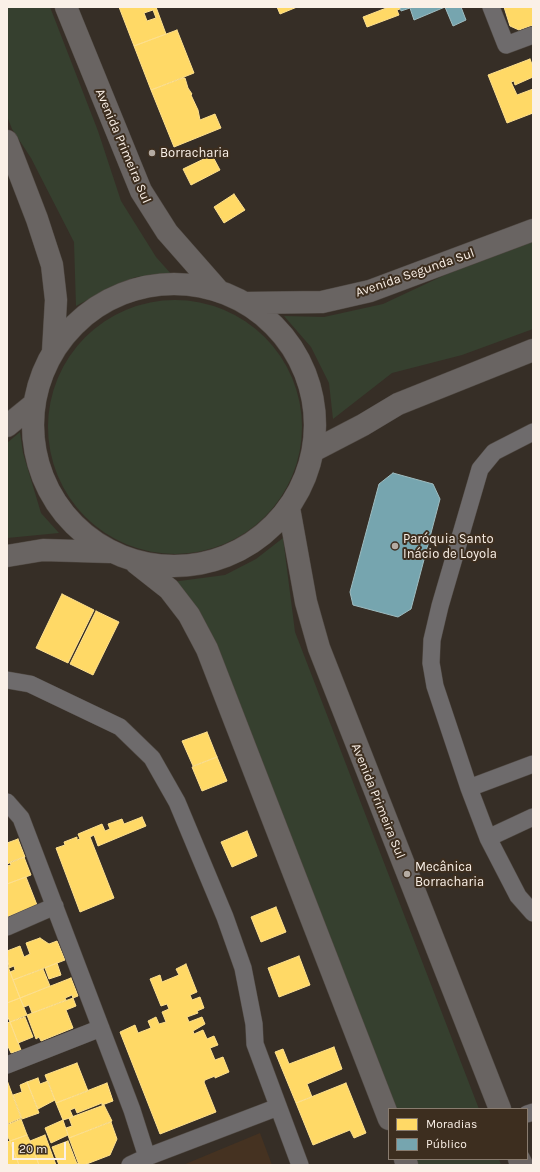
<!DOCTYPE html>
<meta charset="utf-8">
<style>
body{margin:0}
#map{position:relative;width:540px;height:1172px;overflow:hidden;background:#362e26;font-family:Karla,sans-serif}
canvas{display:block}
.frame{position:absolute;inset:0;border:8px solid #faf0e7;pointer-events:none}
.legend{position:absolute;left:388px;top:1108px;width:140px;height:52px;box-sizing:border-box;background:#3d2e1f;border:1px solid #897c6f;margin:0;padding:5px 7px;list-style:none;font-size:12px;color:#faf0e7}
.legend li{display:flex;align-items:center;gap:8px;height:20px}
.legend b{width:20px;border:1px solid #897c6f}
.scale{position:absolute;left:12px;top:1142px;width:54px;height:18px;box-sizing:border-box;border:2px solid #faf0e7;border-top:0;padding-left:5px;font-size:12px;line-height:14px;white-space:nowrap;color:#faf0e7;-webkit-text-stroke:3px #3d2e1f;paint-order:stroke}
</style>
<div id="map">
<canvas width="540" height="1172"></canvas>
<div class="frame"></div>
<ul class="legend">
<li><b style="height:11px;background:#ffd966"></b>Moradias</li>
<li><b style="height:11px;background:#76a5af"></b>Público</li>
</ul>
<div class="scale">20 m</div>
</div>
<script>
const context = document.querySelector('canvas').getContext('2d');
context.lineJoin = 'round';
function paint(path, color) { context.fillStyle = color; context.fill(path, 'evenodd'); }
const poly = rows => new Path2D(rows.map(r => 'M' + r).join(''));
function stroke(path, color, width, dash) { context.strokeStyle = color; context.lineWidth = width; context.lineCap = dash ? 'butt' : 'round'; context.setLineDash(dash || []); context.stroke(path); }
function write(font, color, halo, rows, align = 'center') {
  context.font = font + ' Karla,sans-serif'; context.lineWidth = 4; context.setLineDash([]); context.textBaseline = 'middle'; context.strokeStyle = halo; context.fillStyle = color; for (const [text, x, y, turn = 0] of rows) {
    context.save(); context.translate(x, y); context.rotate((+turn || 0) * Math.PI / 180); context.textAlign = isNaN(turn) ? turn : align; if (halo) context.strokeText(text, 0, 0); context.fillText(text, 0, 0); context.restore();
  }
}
const built = poly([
 [260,1133,272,1165,183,1165]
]);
const green = poly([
 [7,7,50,7,98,131,121,201,156,257,172,275,136,277,113,286,76,306,74,242,31,158,12,129,7,116],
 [533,241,533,329,462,355,392,373,333,419,329,383,311,347,284,316,324,317,383,304,447,274],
 '48 427a127 127 0 1 1 254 0a127 127 0 1 1-254 0Z',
 [20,432,23,453,41,513,59,533,7,538,7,443],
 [283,538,295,632,479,1109,395,1109,172,582,225,575,256,559],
 [415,1159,499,1159,501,1165,417,1165]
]);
const homes = poly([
 [119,7,156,7,166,34,134,46,119,7],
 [153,10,156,18,147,21,144,13,153,10],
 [277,7,297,7,280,14,277,7],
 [389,7,400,7,400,9,397,10,399,15,367,27,363,17,389,7],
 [504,7,533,7,533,25,519,30,510,26,504,7],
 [177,30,194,73,151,90,134,46,177,30],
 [530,59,533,67,533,77,515,85,514,81,511,82,517,95,533,89,533,113,507,123,488,75,530,59],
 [183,78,185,78,188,88,192,94,191,95,198,110,200,120,215,114,221,128,174,147,151,90,183,78],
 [212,155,220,170,191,185,183,169,212,155],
 [234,194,245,210,224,223,214,207,234,194],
 [62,594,94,610,68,663,36,648,62,594],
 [96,611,119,622,93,675,70,664,96,611],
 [207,732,217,757,193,766,182,741,207,732],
 [217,757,227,781,202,791,192,767,217,757],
 [142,817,146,826,98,846,94,835,90,837,114,898,80,912,56,848,65,845,64,842,77,837,77,840,80,839,78,834,102,824,105,831,110,829,108,824,122,819,124,824,142,817],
 [247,831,257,856,232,867,221,842,247,831],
 [18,839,25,857,7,864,7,843,18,839],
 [24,857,31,875,7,884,7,866,11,865,10,862,24,857],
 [26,877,37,905,7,917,7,884,26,877],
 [276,907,286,932,261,942,251,917,276,907],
 [40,938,49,944,57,941,65,960,13,980,10,972,15,970,14,966,9,968,7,951,20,946,24,957,30,954,26,943,40,938],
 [299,956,310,985,279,997,268,968,299,956],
 [57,963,61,975,49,979,45,968,57,963],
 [7,964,20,998,7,1003,7,964],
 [186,964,197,992,190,995,192,1000,200,997,204,1008,197,1011,198,1013,187,1017,189,1022,202,1017,205,1024,193,1031,194,1034,203,1030,207,1039,214,1036,218,1045,210,1048,215,1060,223,1057,229,1072,215,1078,215,1076,205,1080,204,1082,216,1112,160,1134,120,1032,135,1025,138,1033,151,1028,148,1021,156,1017,159,1024,166,1022,162,1012,169,1009,167,1004,161,1006,150,979,160,975,162,982,179,975,176,969,186,964],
 [43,969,50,986,20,998,13,980,43,969],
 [71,978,78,996,73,998,72,995,65,998,66,1000,32,1013,29,1005,24,1007,20,998,71,978],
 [20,998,27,1015,10,1022,7,1015,7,1003,20,998],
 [73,998,76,1006,66,1010,73,1028,41,1041,39,1037,36,1039,27,1015,73,998],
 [25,1017,33,1037,18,1043,10,1022,25,1017],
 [10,1022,21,1050,11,1053,7,1044,7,1023,10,1022],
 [334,1047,342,1069,307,1084,312,1097,296,1103,275,1052,283,1049,289,1064,334,1047],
 [77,1063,88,1091,56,1103,45,1075,77,1063],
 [38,1078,40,1084,48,1081,55,1100,38,1109,27,1082,38,1078],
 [27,1082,39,1113,22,1119,13,1095,22,1092,20,1085,27,1082],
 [8,1083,21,1118,7,1124,7,1084,8,1083],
 [107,1083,113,1101,102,1105,102,1103,77,1113,75,1108,70,1110,73,1117,63,1120,56,1103,107,1083],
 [346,1083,366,1133,354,1138,350,1130,313,1145,296,1103,346,1083],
 [104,1105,112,1121,69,1138,66,1128,72,1126,69,1118,104,1105],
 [21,1119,27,1135,10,1141,7,1135,7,1125,21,1119],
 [63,1120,68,1135,51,1143,45,1128,63,1120],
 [111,1122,117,1139,110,1155,84,1165,79,1165,69,1138,111,1122],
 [27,1135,30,1141,39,1165,19,1165,10,1141,27,1135],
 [45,1135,56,1165,39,1165,30,1141,45,1135],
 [10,1141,19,1165,7,1165,7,1142,10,1141],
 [68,1141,77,1164,79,1163,79,1165,59,1165,52,1147,68,1141]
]);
const public = poly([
 [400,7,461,7,466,20,453,26,445,7,414,20,410,8,401,11,400,7],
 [393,473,433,484,440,499,411,609,398,617,353,605,350,592,379,484,393,473]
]);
const street = poly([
 [491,7,506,45,533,35],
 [533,432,494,452,480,469,440,606,432,640,431,663,435,686,469,788,488,838,518,896,533,913],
 [7,680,30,684,120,727,152,758,177,802,225,917,243,968,254,1024,255,1044,300,1165],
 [469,788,533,764],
 [7,802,21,818,132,1110,147,1157,130,1165],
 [488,838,533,817],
 [7,927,55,906],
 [7,1065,101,1028],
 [527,1114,533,1112],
 [147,1157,278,1107]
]);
const secondary = poly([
 [66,7,141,191,167,232,218,290],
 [7,141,37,219,52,265,56,300,53,352],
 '33 425a141 141 0 1 1 282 0a141 141 0 1 1-282 0Z',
 [245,303,322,302,370,291,533,230],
 [7,426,34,404],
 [313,451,363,425,398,404,533,350],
 [289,508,306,602,319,648,500,1109],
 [7,556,43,550,110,552],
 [136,563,169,589,189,615,207,649,389,1119],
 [405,1159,407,1165],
 [519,1159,522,1165]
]);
const markers = [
 [152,153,4,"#b5aca3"],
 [395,546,4,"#b5aca3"],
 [407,874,4,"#b5aca3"]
];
const streetNames = [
 ["Avenida Primeira Sul",123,146,67],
 ["Avenida Segunda Sul",415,273,-19],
 ["Avenida Primeira Sul",378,801,68]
];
const poiNames = [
 ["Borracharia",160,153],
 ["Paróquia Santo",403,539],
 ["Inácio de Loyola",403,554],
 ["Mecânica",415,867],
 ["Borracharia",415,882]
];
paint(built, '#453221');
paint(green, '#36402f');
paint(homes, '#ffd966');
stroke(homes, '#fee08d', 1);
paint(public, '#76a5af');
stroke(public, '#9ebcc0', 1);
stroke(street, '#504943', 18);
stroke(secondary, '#504943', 23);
stroke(street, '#6e6b6c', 17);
stroke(secondary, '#696462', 22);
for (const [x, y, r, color] of markers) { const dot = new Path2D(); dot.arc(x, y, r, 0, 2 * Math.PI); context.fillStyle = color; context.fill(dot); stroke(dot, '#3d2e1f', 1.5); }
write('13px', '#faf0e7', '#3d2e1f', streetNames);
write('13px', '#faf0e7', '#3d2e1f', poiNames, 'left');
</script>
